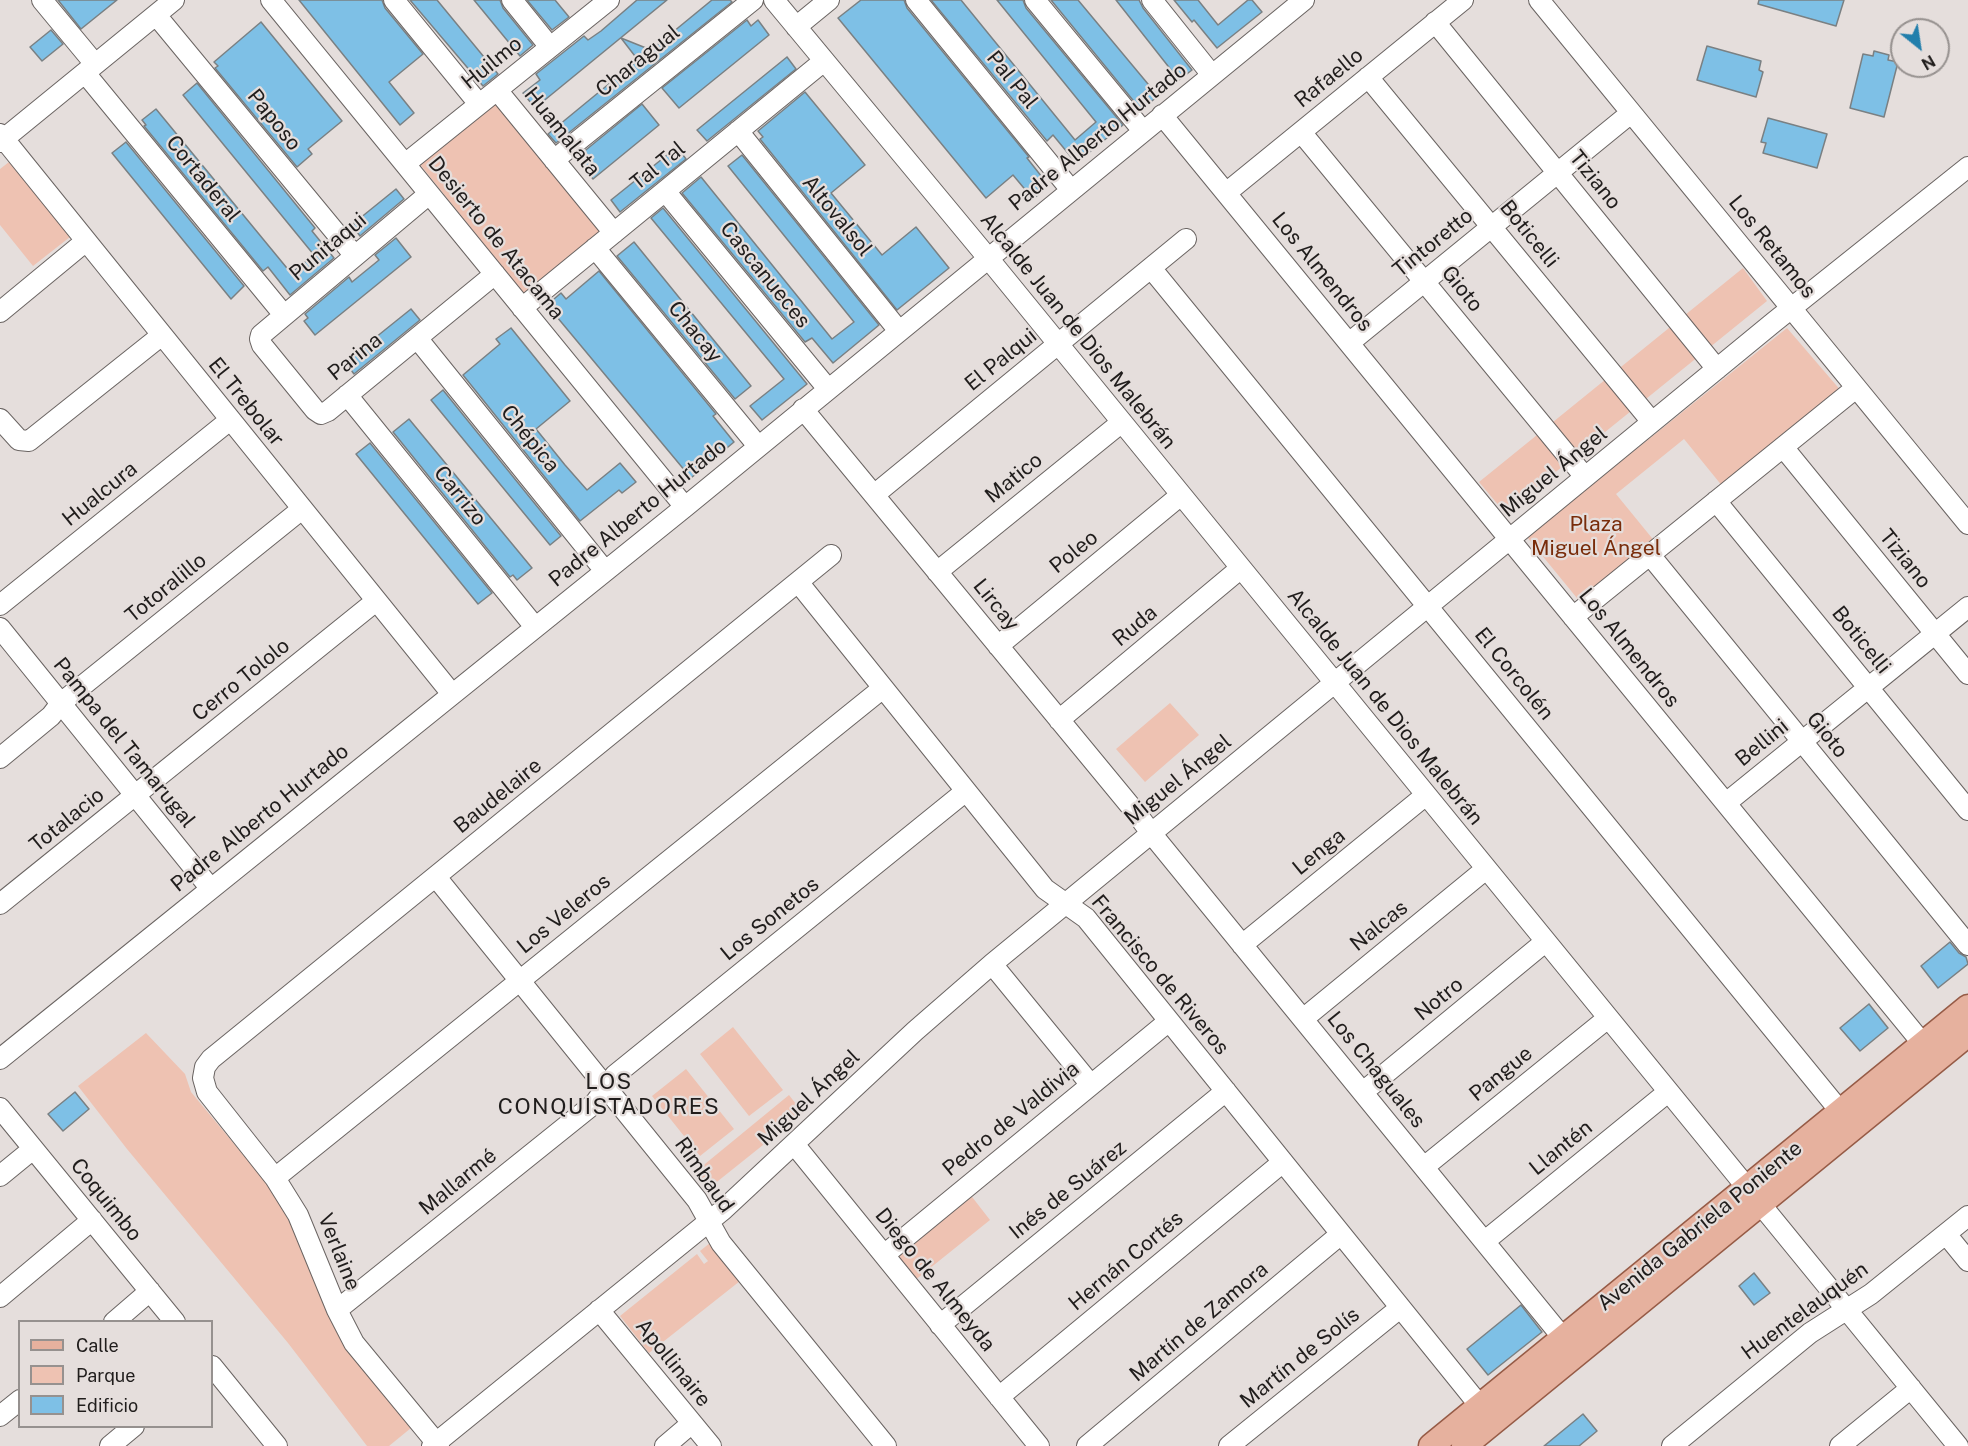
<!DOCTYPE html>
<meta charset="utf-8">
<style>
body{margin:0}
#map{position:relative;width:1968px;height:1446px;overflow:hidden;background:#e5dedc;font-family:"Public Sans",sans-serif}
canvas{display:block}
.legend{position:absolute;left:18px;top:1320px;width:195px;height:108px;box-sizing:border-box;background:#e5dedc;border:2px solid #96918f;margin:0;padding:8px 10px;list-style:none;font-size:18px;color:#201d1c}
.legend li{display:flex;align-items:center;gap:12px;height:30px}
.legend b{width:30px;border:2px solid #96918f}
.north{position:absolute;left:1890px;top:18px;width:60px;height:60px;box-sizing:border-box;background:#e5dedc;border:2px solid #96918f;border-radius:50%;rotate:150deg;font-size:16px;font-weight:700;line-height:24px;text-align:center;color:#201d1c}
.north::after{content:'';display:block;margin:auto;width:21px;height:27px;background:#227fac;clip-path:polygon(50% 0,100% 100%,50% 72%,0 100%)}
</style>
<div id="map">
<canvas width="1968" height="1446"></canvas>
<ul class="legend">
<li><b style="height:8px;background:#e6b19e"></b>Calle</li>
<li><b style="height:16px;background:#eec2b2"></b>Parque</li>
<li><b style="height:16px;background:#7ec0e6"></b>Edificio</li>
</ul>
<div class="north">N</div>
</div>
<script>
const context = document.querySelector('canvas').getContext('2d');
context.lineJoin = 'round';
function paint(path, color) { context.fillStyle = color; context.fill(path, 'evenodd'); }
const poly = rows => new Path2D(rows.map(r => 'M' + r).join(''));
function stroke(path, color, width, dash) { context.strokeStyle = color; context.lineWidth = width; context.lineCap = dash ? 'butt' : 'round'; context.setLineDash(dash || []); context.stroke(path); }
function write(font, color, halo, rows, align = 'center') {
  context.font = font + ' "Public Sans",sans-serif'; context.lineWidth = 4.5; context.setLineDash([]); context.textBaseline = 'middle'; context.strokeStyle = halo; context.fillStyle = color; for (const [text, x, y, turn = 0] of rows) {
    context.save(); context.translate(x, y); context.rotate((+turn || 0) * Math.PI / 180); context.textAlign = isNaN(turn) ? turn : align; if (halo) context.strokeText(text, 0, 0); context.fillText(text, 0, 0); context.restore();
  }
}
const green = poly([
 [496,99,602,231,524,294,418,162],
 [9,162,70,237,33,266,0,225,0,169],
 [1743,268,1767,301,1505,513,1479,482],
 [1787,328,1842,392,1723,487,1684,439,1616,494,1656,543,1581,603,1527,537],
 [1170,703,1199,735,1145,782,1116,749],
 [733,1027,783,1090,749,1116,700,1054],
 [146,1033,185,1074,191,1092,269,1186,288,1214,329,1314,365,1372,411,1428,389,1446,367,1446,288,1343,127,1149,78,1086],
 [686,1069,734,1129,700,1156,652,1096],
 [789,1095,803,1113,708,1189,694,1173],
 [969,1193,990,1220,914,1281,893,1255],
 [710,1243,740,1281,649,1353,620,1316,697,1254,704,1264,708,1261,700,1251]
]);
const building = poly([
 [58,0,117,0,81,29,58,0],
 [299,0,382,0,385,8,423,54,389,82,414,113,400,125,299,0],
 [410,0,437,0,498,74,483,86,410,0],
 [474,0,500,0,503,8,533,45,520,56,474,0],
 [527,0,555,0,569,17,552,30,527,0],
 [637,0,667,0,535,108,523,93,540,80,536,74,584,36,588,40,601,31,637,0],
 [712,0,730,0,732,2,556,143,548,134,638,60,621,38,651,50,712,0],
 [861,0,904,0,907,8,1029,157,1027,158,1049,186,1033,199,1013,175,986,198,838,18,861,0],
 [931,0,961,0,1075,140,1096,122,997,0,1023,0,1026,8,1123,125,1076,163,1053,135,1047,141,931,0],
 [1051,0,1078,0,1158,96,1141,110,1051,0],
 [1116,0,1139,0,1143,8,1192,70,1179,80,1116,0],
 [1174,0,1198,0,1218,25,1248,0,1252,0,1262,12,1217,48,1194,20,1192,22,1174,0],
 [1759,0,1844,0,1836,26,1758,4,1759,0],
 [747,20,751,26,758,20,769,35,679,108,662,88,747,20],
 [261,22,342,121,308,149,312,154,297,167,215,68,218,66,214,62,261,22],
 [51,30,63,44,42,61,30,47,51,30],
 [1707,46,1761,61,1759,70,1763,72,1756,97,1697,80,1707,46],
 [1874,51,1889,55,1888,60,1898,62,1884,117,1850,108,1863,54,1873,56,1874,51],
 [787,57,796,69,707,141,697,130,787,57],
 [197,83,315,228,312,231,334,258,290,295,268,267,263,271,144,126,146,125,142,120,156,109,291,273,314,255,183,95,197,83],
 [805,92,865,165,831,193,882,255,916,227,949,268,897,310,760,139,763,137,758,131,805,92],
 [642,104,659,125,593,179,576,158,642,104],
 [1768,118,1827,134,1817,168,1763,153,1766,143,1761,142,1768,118],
 [126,142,244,286,231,299,112,153,126,142],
 [677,147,686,159,620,212,611,200,677,147],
 [742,155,879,325,833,363,812,338,805,342,682,193,701,177,832,339,854,322,728,166,742,155],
 [396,189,404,199,360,236,354,228,354,223,396,189],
 [663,208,807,384,762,420,750,406,784,379,651,218,663,208],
 [396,238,411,257,315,335,304,321,308,318,305,314,349,277,352,282,379,260,375,255,396,238],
 [634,242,751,386,735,399,617,256,634,242],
 [599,271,716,414,713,416,734,442,691,478,547,305,561,293,566,299,599,271],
 [411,309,420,320,354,374,345,362,411,309],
 [511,328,570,401,536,429,565,465,587,490,620,463,636,482,622,493,619,490,580,521,463,375,500,344,496,339,511,328],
 [443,390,561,536,550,545,431,400,443,390],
 [409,419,532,568,517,580,513,575,510,577,393,432,409,419],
 [370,443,492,593,478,604,356,454,370,443],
 [1950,942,1959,953,1966,957,1968,964,1938,988,1921,966,1950,942],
 [1869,1004,1888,1028,1860,1051,1840,1028,1869,1004],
 [75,1092,89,1109,63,1131,48,1114,75,1092],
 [1754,1273,1770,1293,1754,1305,1739,1286,1754,1273],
 [1521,1305,1542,1332,1488,1375,1467,1349,1521,1305],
 [1583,1414,1597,1431,1579,1446,1544,1446,1583,1414]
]);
const minor = poly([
 [42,0,95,64],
 [271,0,685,507],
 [394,0,479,104],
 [512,0,550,47],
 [774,0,988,258,1958,1446],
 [916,0,1071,190],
 [1035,0,1143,131],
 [1152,0,1212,75],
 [1539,0,1968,524],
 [156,15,355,256],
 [1435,22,1717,369],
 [796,27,829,0],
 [85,73,284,315],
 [1368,77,1652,422],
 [497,90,614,233],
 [1162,115,1923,1044],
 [738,131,899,331],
 [1301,132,1585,477],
 [0,134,452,694],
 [0,142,174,0],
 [554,160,753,0],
 [405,164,609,0],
 [665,191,828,389],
 [1226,193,1463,0],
 [429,194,261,335,260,339,262,345,315,410,321,414,328,411,495,274],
 [595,248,758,446],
 [1151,268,1840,1111],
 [522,308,824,61],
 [0,312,86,241],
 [417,338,605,571],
 [1349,343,1631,113],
 [347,395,535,627],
 [803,409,1137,814,1151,833,1563,1338],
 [0,419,19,440,29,441,162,335],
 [1783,447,1968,674],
 [874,495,1186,239],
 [1716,501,1968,810],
 [1650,555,1968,945],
 [937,572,1122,422],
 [798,582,1045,889,1086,918,1480,1406],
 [0,605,230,420],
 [1573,617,1856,388],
 [0,628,211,889],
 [998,646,1181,495],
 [1059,720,1241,568],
 [0,758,51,716,61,703,302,509],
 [1726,803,1968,607],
 [436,877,697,1200,721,1243,886,1446],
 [0,904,376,601],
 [1242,945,1426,795],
 [992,964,1091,1085],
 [1303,1019,1486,869],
 [0,1059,685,507,1304,0],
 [1363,1092,1545,942],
 [0,1108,175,1322],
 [794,1144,1039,1446],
 [1424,1167,1608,1018],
 [0,1176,33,1149],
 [275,1178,883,688],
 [1946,1234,1968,1261],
 [1485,1241,1668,1092],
 [884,1255,1169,1021],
 [0,1297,92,1220],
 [337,1310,595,1103,615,1075,966,791],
 [599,1310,711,1446],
 [114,1322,150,1291],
 [940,1325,1226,1091],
 [212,1366,277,1446],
 [999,1397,1283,1162],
 [0,1416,20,1400],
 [110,1446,134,1426],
 [432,1446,723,1210,915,1031,992,964,1774,322,1968,167],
 [439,1446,354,1343,337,1310,298,1215,275,1178,207,1092,203,1078,205,1067,211,1059,831,555],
 [665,1446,692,1423],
 [1087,1446,1341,1234],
 [1229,1446,1400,1308],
 [1672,1446,1810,1333,1871,1294,1968,1216],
 [1840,1446,1911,1388]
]);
const major = poly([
 [1431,1446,1968,1007],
 [1464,1446,1968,1034]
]);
const streetNames = [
 ["Charagual",638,61,-39],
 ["Huilmo",492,63,-39],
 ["Rafaello",1329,78,-39],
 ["Pal Pal",1012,80,51],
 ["Paposo",274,120,51],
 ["Huamalata",562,132,51],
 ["Padre Alberto Hurtado",1098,137,-39],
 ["Tal Tal",658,166,-39],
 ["Cortaderal",203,179,51],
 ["Tiziano",1595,180,51],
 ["Altovalsol",837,216,51],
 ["Boticelli",1529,234,51],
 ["Desierto de Atacama",496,238,51],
 ["Tintoretto",1433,243,-39],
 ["Punitaqui",328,247,-40],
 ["Los Retamos",1772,247,51],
 ["Los Almendros",1322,272,51],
 ["Cascanueces",765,275,51],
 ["Gioto",1462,289,51],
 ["Alcalde Juan de Dios Malebrán",1078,331,51],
 ["Chacay",695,332,51],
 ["Parina",355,357,-39],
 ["El Palqui",1001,360,-39],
 ["El Trebolar",246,402,51],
 ["Chépica",530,439,51],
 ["Miguel Ángel",1554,472,-39],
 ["Matico",1014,478,-39],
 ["Hualcura",100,494,-39],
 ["Carrizo",460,496,51],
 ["Padre Alberto Hurtado",638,513,-39],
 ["Poleo",1074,552,-39],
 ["Tiziano",1905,559,51],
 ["Totoralillo",166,588,-39],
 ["Lircay",996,605,51],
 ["Ruda",1135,626,-40],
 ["Boticelli",1861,640,51],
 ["Los Almendros",1629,648,51],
 ["El Corcolén",1514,674,51],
 ["Cerro Tololo",241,680,-39],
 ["Alcalde Juan de Dios Malebrán",1385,707,51],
 ["Gioto",1827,735,51],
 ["Pampa del Tamarugal",124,743,51],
 ["Bellini",1762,743,-39],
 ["Miguel Ángel",1178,780,-39],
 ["Baudelaire",498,796,-39],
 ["Padre Alberto Hurtado",260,818,-39],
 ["Totalacio",67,820,-39],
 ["Lenga",1319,852,-39],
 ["Los Veleros",564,914,-39],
 ["Los Sonetos",770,919,-39],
 ["Nalcas",1379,926,-39],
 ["Francisco de Riveros",1160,975,50],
 ["Notro",1439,999,-39],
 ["Los Chaguales",1376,1070,51],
 ["Pangue",1501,1074,-39],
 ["Miguel Ángel",809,1098,-43],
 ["Pedro de Valdivia",1011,1119,-39],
 ["Llantén",1561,1148,-39],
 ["Rimbaud",704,1175,55],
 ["Mallarmé",458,1182,-39],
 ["Inés de Suárez",1068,1190,-39],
 ["Coquimbo",106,1200,51],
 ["Avenida Gabriela Poniente",1700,1226,-39],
 ["Verlaine",339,1252,68],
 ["Hernán Cortés",1126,1261,-40],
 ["Diego de Almeyda",935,1280,51],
 ["Huentelauquén",1805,1311,-36],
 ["Martín de Zamora",1199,1322,-40],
 ["Martín de Solís",1300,1358,-39],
 ["Apollinaire",673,1363,51]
];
const parkNames = [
 ["Plaza",1596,525],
 ["Miguel Ángel",1596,549]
];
const neighbourhoodNames = [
 ["LOS",609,1082],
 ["CONQUISTADORES",609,1107]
];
paint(green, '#eec2b2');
paint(building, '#7ec0e6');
stroke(building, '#7a8083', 1.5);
stroke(minor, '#6a6462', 22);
stroke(major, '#965b46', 27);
stroke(minor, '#fff', 20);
stroke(major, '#e6b19e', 24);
write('21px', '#201d1c', '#e5dedc', streetNames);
write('21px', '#792c0a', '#e5dedc', parkNames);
context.letterSpacing = '1.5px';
write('22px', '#201d1c', '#e5dedc', neighbourhoodNames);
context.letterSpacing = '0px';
</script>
